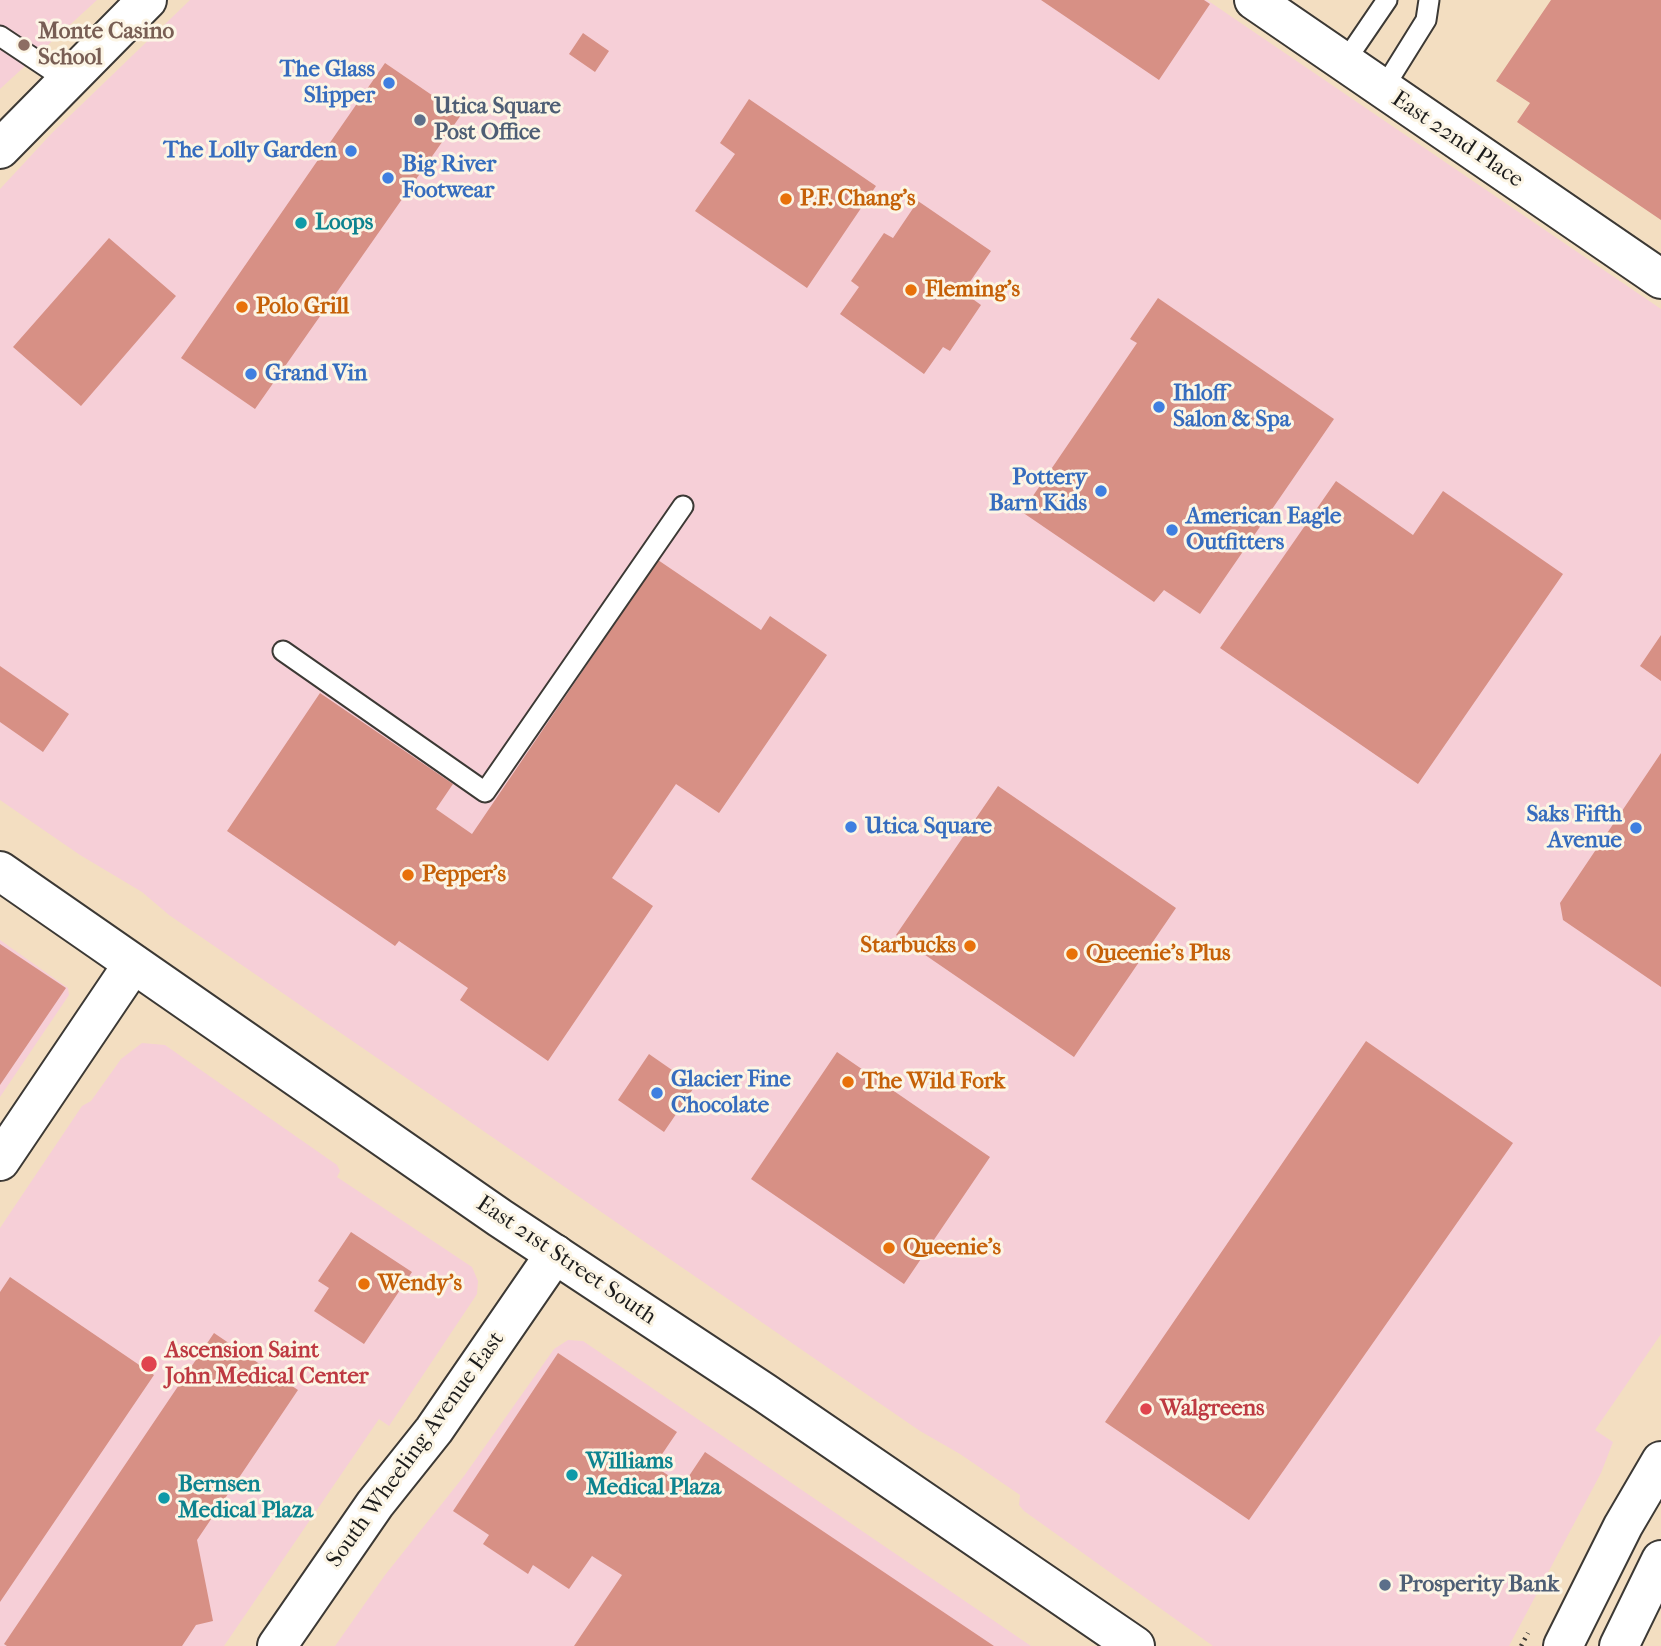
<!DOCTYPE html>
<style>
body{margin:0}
canvas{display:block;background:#f3dec1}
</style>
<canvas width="1661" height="1646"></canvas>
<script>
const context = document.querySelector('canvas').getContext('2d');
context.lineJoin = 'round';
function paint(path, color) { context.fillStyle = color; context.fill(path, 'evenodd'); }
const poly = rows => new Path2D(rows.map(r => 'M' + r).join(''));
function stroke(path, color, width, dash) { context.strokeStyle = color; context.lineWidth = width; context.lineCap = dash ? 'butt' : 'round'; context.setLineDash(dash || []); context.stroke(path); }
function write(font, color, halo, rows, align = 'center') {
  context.font = font + ' "IM FELL French Canon",serif'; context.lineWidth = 6; context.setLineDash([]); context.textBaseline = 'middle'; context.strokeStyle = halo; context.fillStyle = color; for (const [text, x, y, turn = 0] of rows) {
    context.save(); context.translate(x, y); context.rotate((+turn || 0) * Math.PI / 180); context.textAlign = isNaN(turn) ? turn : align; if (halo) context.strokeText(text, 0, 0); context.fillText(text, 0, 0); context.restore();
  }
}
const built = poly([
 [0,0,97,0,0,89],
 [190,0,1207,0,1661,309,1661,1334,1595,1430,1613,1442,1601,1473,1509,1646,1213,1646,1024,1511,1019,1505,1020,1495,960,1454,920,1431,169,915,142,892,80,855,0,800,0,189,52,133],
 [0,940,68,988,69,995,0,1097],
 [142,1043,165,1045,337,1165,340,1171,337,1177,472,1267,478,1281,477,1294,389,1426,379,1419,224,1646,0,1646,0,1228,82,1106,91,1101,121,1059],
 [568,1340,583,1341,1031,1646,335,1646,385,1575,464,1476,554,1349]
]);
const building = poly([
 [1041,0,1204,0,1210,4,1159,80],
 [1551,0,1661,0,1661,220,1517,122,1530,103,1496,81],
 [583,33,609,51,595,72,569,54],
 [385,63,461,115,255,409,181,358],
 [749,99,876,186,807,288,695,211,735,154,720,143],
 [918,201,991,251,963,292,981,305,950,351,943,347,924,374,840,314,859,287,851,281,884,233,893,238],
 [109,238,176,296,81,406,13,347],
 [1158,298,1334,419,1200,614,1164,590,1154,602,1022,512,1137,343,1130,339],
 [1336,481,1413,535,1443,491,1563,574,1418,784,1220,648],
 [658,560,761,630,770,616,827,655,719,813,676,784,612,878,653,906,548,1061,460,1000,468,988,399,941,395,946,227,831,320,693,453,784,436,809,472,834],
 [1661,635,1661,681,1640,666],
 [0,666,69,714,43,752,0,722],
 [1661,753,1661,987,1563,920,1560,903],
 [998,786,1176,908,1074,1057,896,935],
 [0,944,66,988,0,1085],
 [1366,1041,1513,1143,1249,1520,1105,1422],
 [837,1052,990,1157,904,1284,751,1179],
 [649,1054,695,1086,664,1132,618,1100],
 [351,1232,412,1272,364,1344,314,1311,329,1288,318,1281],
 [10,1277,154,1375,0,1602,0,1292],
 [214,1333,298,1390,197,1540,213,1621,196,1625,182,1646,7,1646,4,1644],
 [558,1353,677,1432,654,1466,683,1485,705,1452,994,1646,574,1646,622,1575,592,1556,569,1589,533,1565,528,1574,483,1544,489,1535,453,1511]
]);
const path = poly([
 [1521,1646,1528,1633]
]);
const service = poly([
 [0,36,66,80],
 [1344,63,1387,0],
 [1383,89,1426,20,1429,0],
 [283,651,485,792,683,506]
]);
const minor = poly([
 [1254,0,1661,279],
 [0,149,147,0],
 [0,1161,133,964]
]);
const tertiary = poly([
 [277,1646,375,1504,434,1430,555,1254],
 [1563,1646,1623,1526,1661,1461],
 [1619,1646,1661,1560]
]);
const secondary = poly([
 [0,871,500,1218,765,1393,1135,1646]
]);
const markers = [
 [24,45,7,"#8d6e63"],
 [389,83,7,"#3f7fe0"],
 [420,120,7,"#5c6f8a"],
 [351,151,7,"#3f7fe0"],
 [388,178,7,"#3f7fe0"],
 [786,199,7,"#e8710a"],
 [301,223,7,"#0f9aa8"],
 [911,290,7,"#e8710a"],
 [242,307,7,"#e8710a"],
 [251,374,7,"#3f7fe0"],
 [1159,407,7,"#3f7fe0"],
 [1101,491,7,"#3f7fe0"],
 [1172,530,7,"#3f7fe0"],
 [851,827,7,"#3f7fe0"],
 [1636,828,7,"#3f7fe0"],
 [408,875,7,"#e8710a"],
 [970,946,7,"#e8710a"],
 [1072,954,7,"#e8710a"],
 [848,1082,7,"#e8710a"],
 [657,1093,7,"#3f7fe0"],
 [889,1248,7,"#e8710a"],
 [364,1284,7,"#e8710a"],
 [149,1364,9,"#e0444e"],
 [1146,1409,7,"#e0444e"],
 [572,1475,7,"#0f9aa8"],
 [164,1498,7,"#0f9aa8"],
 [1385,1585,7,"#5c6f8a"]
];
const educationNames = [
 ["Monte Casino",38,32],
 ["School",38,58]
];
const shopNames = [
 ["The Glass",375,70,"right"],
 ["Slipper",375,96,"right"],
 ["The Lolly Garden",337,151,"right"],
 ["Big River",402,165],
 ["Footwear",402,191],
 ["Grand Vin",265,374],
 ["Ihloff",1173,394],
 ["Salon & Spa",1173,420],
 ["Pottery",1087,478,"right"],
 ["Barn Kids",1087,504,"right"],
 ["American Eagle",1186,517],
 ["Outfitters",1186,543],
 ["Saks Fifth",1622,815,"right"],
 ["Avenue",1622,841,"right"],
 ["Utica Square",865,827],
 ["Glacier Fine",671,1080],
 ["Chocolate",671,1106]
];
const serviceNames = [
 ["Utica Square",434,107],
 ["Post Office",434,133],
 ["Prosperity Bank",1399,1585]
];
const streetNames = [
 ["East 22nd Place",1457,140,34],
 ["East 21st Street South",566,1261,34],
 ["South Wheeling Avenue East",416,1450,-54]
];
const foodNames = [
 ["P.F. Chang's",800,199],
 ["Fleming's",925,290],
 ["Polo Grill",256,307],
 ["Pepper's",422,875],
 ["Starbucks",956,946,"right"],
 ["Queenie's Plus",1086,954],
 ["The Wild Fork",862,1082],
 ["Queenie's",903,1248],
 ["Wendy's",378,1284]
];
const cultureNames = [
 ["Loops",315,223],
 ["Williams",586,1462],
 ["Medical Plaza",586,1488],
 ["Bernsen",178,1485],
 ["Medical Plaza",178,1511]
];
const healthNames = [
 ["Ascension Saint",165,1351],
 ["John Medical Center",165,1377],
 ["Walgreens",1160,1409]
];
paint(built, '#f6cfd7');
paint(building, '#d79085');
stroke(service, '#3c3935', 23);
stroke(minor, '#3c3935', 42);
stroke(tertiary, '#3c3935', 42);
stroke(secondary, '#3c3935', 42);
stroke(path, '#3c3935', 4.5, [2, 5]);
stroke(service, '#fff', 19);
stroke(minor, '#fff', 38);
stroke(tertiary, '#fff', 38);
stroke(secondary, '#fff', 38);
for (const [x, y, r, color] of markers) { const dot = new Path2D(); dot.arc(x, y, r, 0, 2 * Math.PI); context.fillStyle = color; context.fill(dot); stroke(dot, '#fcf5e5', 2.5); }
write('bold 23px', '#785e54', '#fcf5e5', educationNames, 'left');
write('bold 23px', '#366cbe', '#fcf5e5', shopNames, 'left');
write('bold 23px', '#4e5e75', '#fcf5e5', serviceNames, 'left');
write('23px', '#1c1c1c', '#fcf5e5', streetNames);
write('bold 23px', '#c56008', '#fcf5e5', foodNames, 'left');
write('bold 23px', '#0d838f', '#fcf5e5', cultureNames, 'left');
write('bold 23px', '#be3a42', '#fcf5e5', healthNames, 'left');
</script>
